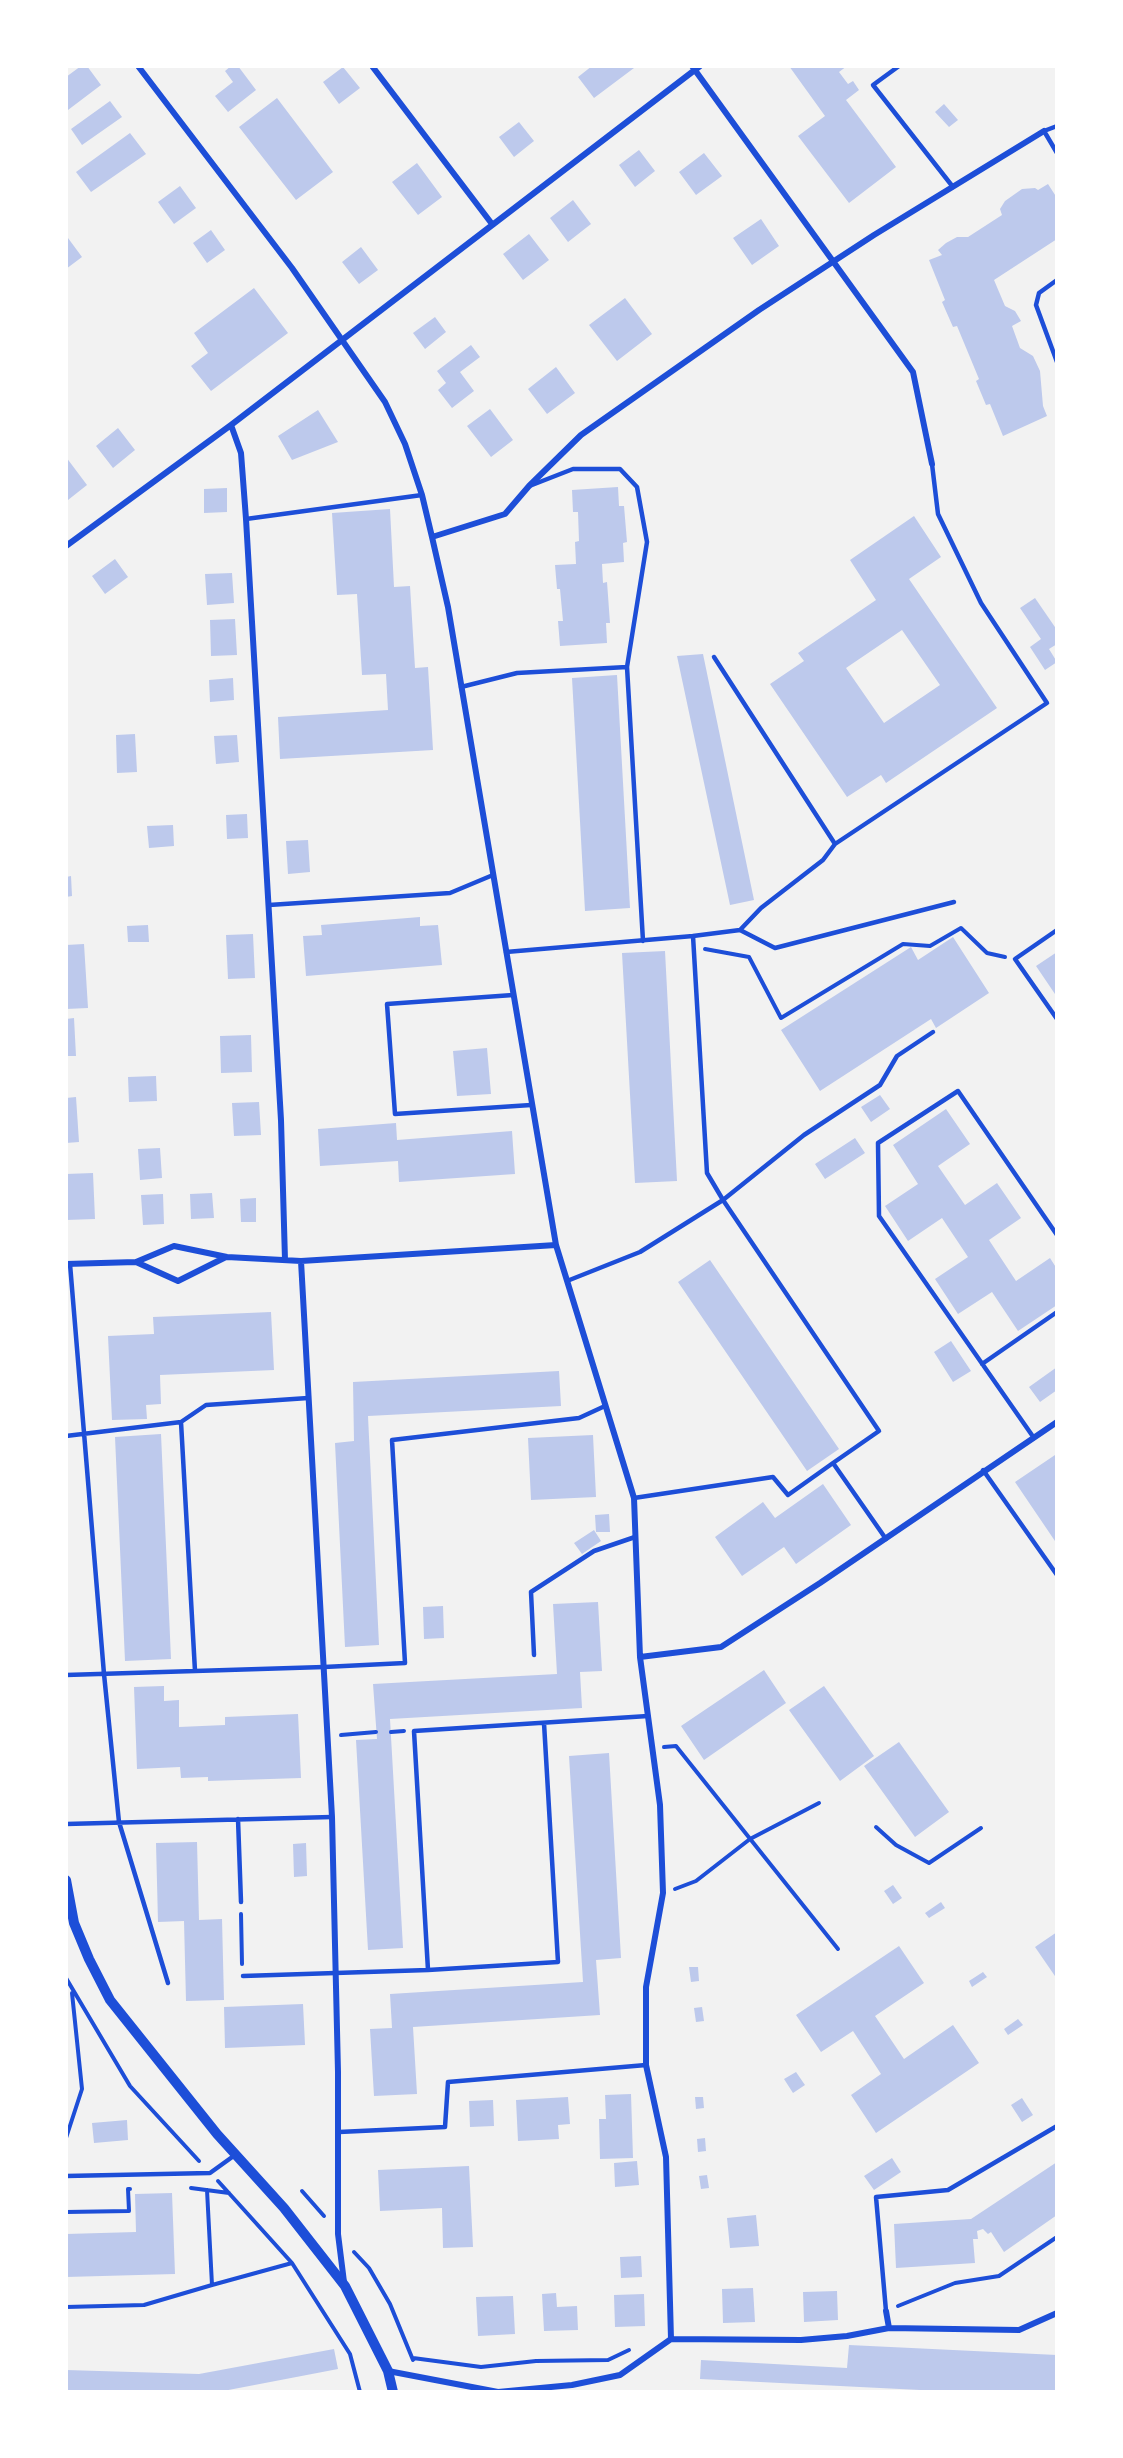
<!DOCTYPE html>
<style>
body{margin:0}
#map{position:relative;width:1123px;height:2458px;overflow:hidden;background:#f2f2f2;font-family:Barlow,sans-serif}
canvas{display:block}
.frame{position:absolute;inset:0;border:68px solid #fff;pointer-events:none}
</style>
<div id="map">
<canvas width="1123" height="2458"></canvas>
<div class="frame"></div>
</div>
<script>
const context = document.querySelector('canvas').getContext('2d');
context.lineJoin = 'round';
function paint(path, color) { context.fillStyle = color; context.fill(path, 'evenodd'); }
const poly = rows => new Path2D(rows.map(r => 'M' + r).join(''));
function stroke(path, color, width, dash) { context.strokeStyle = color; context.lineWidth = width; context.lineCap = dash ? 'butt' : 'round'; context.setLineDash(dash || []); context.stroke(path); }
const building = poly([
 [81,66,87,66,101,85,68,110,66,107,66,77],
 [231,66,238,66,256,90,228,112,215,96,233,82,225,71],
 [592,66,632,66,634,68,594,98,578,77],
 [789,66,847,66,839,72,848,84,853,81,859,90,846,100,896,167,849,203,798,136,825,116],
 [343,67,360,88,339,104,323,82],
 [277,98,333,172,296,200,239,127],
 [110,101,122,117,82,145,71,129],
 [944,104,958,120,949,127,935,112],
 [519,122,534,141,514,157,499,137],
 [130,133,146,154,91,192,76,172],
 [639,150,655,171,635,187,619,165],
 [704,153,722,176,696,195,679,172],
 [417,163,442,197,418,215,392,182],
 [1048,184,1057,198,1057,239,994,280,1005,306,1015,311,1021,321,1012,326,1020,348,1033,356,1040,371,1043,406,1047,416,1003,436,990,404,986,405,976,381,979,379,957,326,953,327,942,302,945,300,929,260,942,255,938,250,946,243,957,237,968,237,1002,215,1000,209,1005,201,1022,189,1035,188,1038,190],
 [180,186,196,208,174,224,158,202],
 [573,200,591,224,568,242,550,218],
 [761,219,779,246,752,265,733,238],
 [211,230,225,250,207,263,193,243],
 [529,234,549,260,523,280,503,254],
 [68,238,82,257,66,269,66,240],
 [361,247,378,270,359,284,342,262],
 [254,288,288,333,211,391,191,366,208,353,194,333],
 [625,298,652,334,617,361,589,325],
 [435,317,446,332,425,349,413,333],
 [471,345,480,357,460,372,474,391,452,408,438,390,446,383,437,371],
 [556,367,575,393,547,414,528,389],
 [490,409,513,440,491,457,467,426],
 [318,410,338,442,292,460,278,436],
 [118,428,135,450,113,468,96,446],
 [66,457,87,485,68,500,66,498],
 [618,487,619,506,624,506,627,542,623,543,624,562,602,564,603,583,607,582,610,623,606,623,607,643,560,646,558,621,563,621,560,589,557,589,555,565,576,564,575,542,579,541,578,512,573,512,572,490],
 [227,488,227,512,204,513,204,489],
 [390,509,394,587,410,586,415,668,428,667,433,750,280,759,278,717,388,710,386,674,362,675,357,594,337,595,332,513],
 [914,516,941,557,909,579,997,708,886,783,881,775,847,797,770,684,804,661,798,653,876,600,850,560],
 [902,630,940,685,884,723,846,668],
 [115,559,128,577,105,594,92,576],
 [232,573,234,603,207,605,205,574],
 [1035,598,1057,630,1057,644,1049,649,1057,662,1045,670,1030,647,1041,639,1020,608],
 [235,619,237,655,211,656,210,620],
 [703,654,754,900,730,905,677,656],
 [617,675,630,908,585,911,572,678],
 [233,678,234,700,210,702,209,680],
 [135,734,137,772,117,773,116,735],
 [237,735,239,762,216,764,214,736],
 [247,814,248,838,227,839,226,815],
 [173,825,174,846,149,848,147,826],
 [308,840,310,872,288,874,286,841],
 [71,876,72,896,66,897,66,877],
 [420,917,420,926,438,925,442,965,306,976,303,936,322,935,321,925],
 [148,925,149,942,128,942,127,926],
 [253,934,255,978,228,979,226,935],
 [953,937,989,993,936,1028,931,1019,820,1091,781,1030,911,947,918,960],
 [84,944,88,1008,66,1009,66,945],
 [665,951,677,1181,635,1183,622,953],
 [1057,952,1057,997,1036,966],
 [74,1018,76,1056,66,1056,66,1019],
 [251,1035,252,1072,221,1073,220,1036],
 [487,1048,491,1094,457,1096,453,1051],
 [156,1076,157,1101,129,1102,128,1077],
 [880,1095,890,1109,871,1122,861,1107],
 [76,1097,79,1142,66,1143,66,1098],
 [259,1102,261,1135,234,1136,232,1103],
 [946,1109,970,1144,938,1166,965,1205,997,1183,1021,1218,989,1240,1016,1281,1050,1258,1057,1269,1057,1305,1018,1331,992,1292,958,1314,935,1279,968,1257,942,1218,908,1241,885,1206,918,1184,893,1145],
 [396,1123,397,1140,512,1131,515,1174,399,1182,398,1161,320,1166,318,1129],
 [855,1138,865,1153,825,1179,815,1164],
 [160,1148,162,1178,140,1180,138,1149],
 [93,1173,95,1219,66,1220,66,1174],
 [212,1193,214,1218,191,1219,190,1194],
 [163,1194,164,1224,143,1225,141,1195],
 [256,1198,256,1222,241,1222,240,1199],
 [710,1260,839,1449,807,1471,678,1282],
 [271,1312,274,1370,160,1375,161,1404,146,1405,147,1419,112,1420,108,1336,154,1334,153,1317],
 [951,1341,971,1371,953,1382,934,1352],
 [1057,1367,1057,1390,1040,1402,1029,1387],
 [559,1371,561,1406,368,1416,379,1645,345,1647,335,1443,354,1441,353,1382],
 [161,1434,171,1659,125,1661,115,1437],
 [593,1435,596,1497,531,1500,528,1438],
 [1055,1455,1057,1457,1057,1544,1015,1482],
 [823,1484,851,1525,796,1564,784,1547,742,1576,715,1537,763,1502,775,1518],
 [609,1514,610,1532,596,1532,595,1515],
 [594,1530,601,1541,582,1554,574,1543],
 [598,1602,602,1671,580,1672,582,1708,390,1719,403,1948,368,1950,356,1740,377,1739,373,1684,557,1674,553,1604],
 [443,1606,444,1638,424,1639,423,1607],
 [764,1670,786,1703,704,1760,681,1726],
 [164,1686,164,1701,179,1700,179,1727,225,1725,225,1717,298,1714,301,1778,208,1781,208,1777,181,1778,180,1767,137,1769,134,1687],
 [824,1686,874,1756,840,1781,789,1710],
 [899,1742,949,1812,915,1837,864,1766],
 [609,1753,621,1958,596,1960,600,2015,413,2027,417,2094,374,2096,370,2029,392,2028,390,1994,583,1982,569,1756],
 [197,1842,199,1920,222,1919,224,2000,186,2001,184,1921,158,1922,156,1843],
 [306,1843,307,1876,294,1877,293,1844],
 [893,1885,902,1898,893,1904,884,1891],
 [941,1902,945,1908,929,1918,925,1913],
 [1057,1932,1057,1979,1035,1947],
 [899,1946,924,1983,875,2016,904,2059,953,2025,979,2063,876,2133,851,2095,881,2074,853,2031,821,2052,796,2015],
 [689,1967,698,1967,699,1981,691,1982],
 [983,1972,987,1977,972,1987,969,1981],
 [303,2004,305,2045,225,2048,224,2007],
 [702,2007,704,2021,696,2022,694,2008],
 [1018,2019,1023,2025,1008,2035,1004,2029],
 [796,2072,805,2085,793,2093,784,2079],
 [631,2094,633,2158,600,2159,599,2119,606,2119,605,2095],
 [568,2097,570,2124,558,2125,559,2139,518,2141,516,2100],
 [695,2097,703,2097,704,2108,696,2109],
 [1022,2098,1033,2115,1022,2122,1011,2105],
 [493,2100,494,2126,470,2127,469,2101],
 [127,2120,128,2140,94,2143,92,2123],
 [705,2138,706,2151,698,2152,697,2139],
 [892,2158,901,2172,874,2190,864,2176],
 [637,2161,639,2185,615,2187,614,2163],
 [1057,2162,1057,2215,1004,2252,991,2232,988,2234,983,2229,977,2231,978,2239,973,2239,975,2263,896,2268,894,2224,971,2219],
 [469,2166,473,2247,443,2248,442,2208,380,2211,378,2170],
 [707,2175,709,2188,701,2189,699,2176],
 [172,2193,175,2274,66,2277,66,2234,136,2232,135,2194],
 [756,2215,759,2246,730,2248,727,2218],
 [641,2256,642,2277,621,2278,620,2257],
 [753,2288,755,2322,723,2323,722,2289],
 [837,2291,838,2320,804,2322,803,2292],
 [556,2293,557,2307,577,2306,578,2330,544,2331,542,2294],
 [644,2294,645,2326,615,2327,614,2295],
 [513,2296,515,2334,478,2336,476,2297],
 [849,2345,1057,2355,1057,2392,960,2392,700,2379,701,2360,847,2368],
 [334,2349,338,2369,218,2392,66,2390,66,2370,199,2374]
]);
const path = poly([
 [705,949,749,957,781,1018,903,944,930,946,961,928,987,953,1005,957],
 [391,1732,404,1731],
 [341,1735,376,1732],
 [664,1747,676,1746,838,1949],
 [876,1827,896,1845,929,1863,981,1828],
 [675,1889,696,1881,750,1839,819,1803],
 [241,1914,242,1964],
 [66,1978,130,2086,199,2161],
 [66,2138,82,2089,72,1993],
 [218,2181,292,2263,350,2354,360,2392],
 [191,2188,229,2193],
 [302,2191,324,2216],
 [66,2212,129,2211,128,2189,130,2189],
 [354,2252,369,2268,390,2304,413,2360],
 [212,2285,292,2263],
 [898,2306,955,2283,999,2276,1057,2237],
 [66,2307,144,2305,212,2285,207,2190],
 [413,2358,481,2367,536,2361,608,2360,629,2350]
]);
const service = poly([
 [899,66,873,85,953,187],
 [1057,126,1044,131,1057,153],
 [1057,280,1039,293,1036,305,1057,362],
 [532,485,573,469,620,469,637,487,647,542,627,667,643,941],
 [246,519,422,495],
 [714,657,835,844],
 [461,687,517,673,627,667],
 [269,905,450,893,493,875],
 [740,930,775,948,954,902],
 [1057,930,1015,959,1057,1019],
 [693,936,740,930,761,908,823,860,835,844,1047,703,981,603,938,514,932,464],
 [506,952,693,936,707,1173,723,1200,879,1431,833,1463],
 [513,995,387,1004,395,1114,531,1105],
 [70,1264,104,1674,119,1822,168,1983],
 [567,1281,640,1252,723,1200,804,1135,880,1085,897,1056,933,1032],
 [982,1364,1057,1312],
 [66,1436,181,1422],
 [1034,1438,879,1216,878,1143,958,1091,1057,1235],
 [983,1470,1057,1575],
 [634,1498,773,1477,788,1495,833,1463,886,1539],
 [534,1655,531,1592,594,1551,635,1537],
 [195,1671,181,1422,206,1405,308,1398],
 [66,1675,324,1667,405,1663,392,1440,579,1418,605,1406],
 [238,1819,241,1902],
 [66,1824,332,1817],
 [428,1970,558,1962,544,1723],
 [243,1976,428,1970,414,1731,648,1716],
 [339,2132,445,2127,448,2082,646,2065],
 [66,2176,210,2173,235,2155],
 [886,2311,876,2197,948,2190,1057,2126]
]);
const minor = poly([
 [138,66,292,268,385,402,405,444,422,495,432,537,448,607,556,1245,634,1498,640,1657,660,1805,663,1893,646,1987,646,2065,666,2157,671,2339],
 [372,66,492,224],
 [692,66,913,372,932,464],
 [231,425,241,453,246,519,281,1120,285,1260],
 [432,537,505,514,529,486,581,435,759,310,874,235,1044,131],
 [66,546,231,425,700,66],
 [301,1261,332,1817,338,2072,338,2234,344,2282],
 [136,1262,178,1281,226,1257],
 [66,1264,136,1262,174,1246,227,1257,301,1261,556,1245],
 [640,1657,721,1647,820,1583,1057,1422],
 [886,2311,889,2328,1019,2330,1057,2313],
 [388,2371,498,2392,572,2385,620,2375,671,2339,801,2340,847,2336,889,2328]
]);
const tertiary = poly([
 [66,1880,74,1923,89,1959,110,2000,217,2134,284,2208,345,2286,388,2371,393,2392]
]);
paint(building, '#bdc9ec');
stroke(path, '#1d4ed8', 4);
stroke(service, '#1d4ed8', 4.5);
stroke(minor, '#1d4ed8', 6);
stroke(tertiary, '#1d4ed8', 10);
</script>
